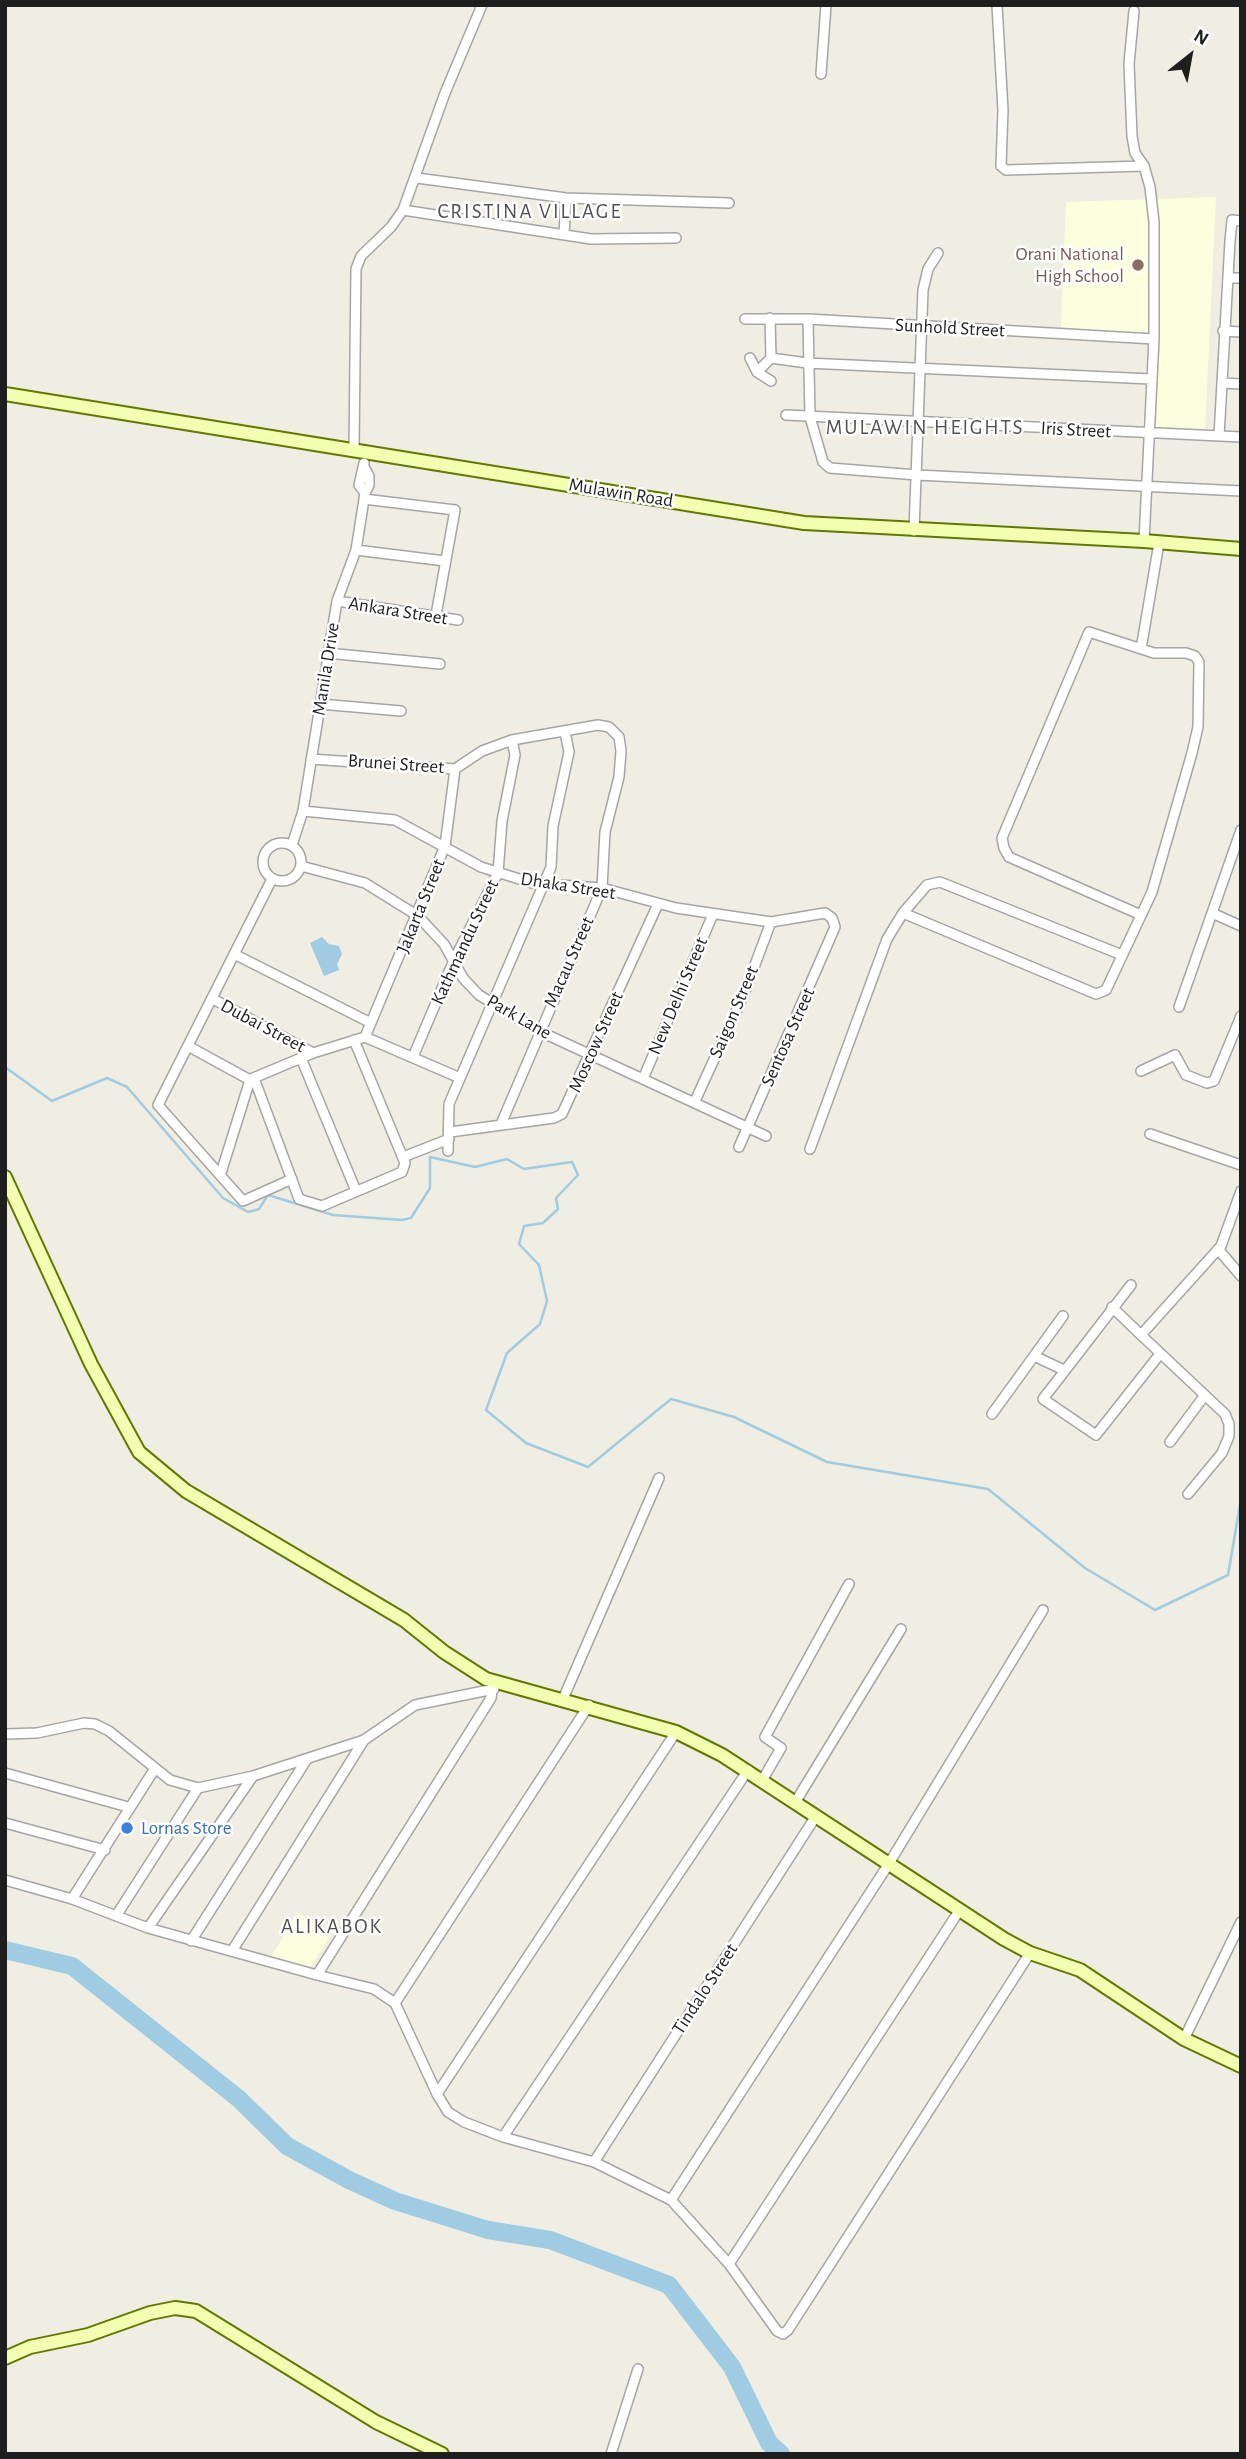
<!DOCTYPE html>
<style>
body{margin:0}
#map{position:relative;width:1246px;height:2459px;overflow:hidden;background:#f0ede2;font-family:"Alegreya Sans",sans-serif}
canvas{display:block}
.frame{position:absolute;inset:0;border:7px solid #1e1e1e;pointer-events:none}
.north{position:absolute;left:1155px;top:21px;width:70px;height:70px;-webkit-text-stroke:5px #fff;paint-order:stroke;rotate:31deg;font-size:19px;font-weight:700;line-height:28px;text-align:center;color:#1e1e1e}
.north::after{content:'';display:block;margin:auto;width:24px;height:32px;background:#1e1e1e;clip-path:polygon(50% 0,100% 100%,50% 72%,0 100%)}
</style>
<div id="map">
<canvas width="1246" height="2459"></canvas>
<div class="frame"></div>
<div class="north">N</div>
</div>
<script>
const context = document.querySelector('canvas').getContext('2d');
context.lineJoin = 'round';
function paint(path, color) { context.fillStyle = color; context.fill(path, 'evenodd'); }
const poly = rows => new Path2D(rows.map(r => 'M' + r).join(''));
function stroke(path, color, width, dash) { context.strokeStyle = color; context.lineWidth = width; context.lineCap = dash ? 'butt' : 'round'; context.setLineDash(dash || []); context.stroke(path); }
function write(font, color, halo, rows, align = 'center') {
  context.font = font + ' "Alegreya Sans",sans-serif'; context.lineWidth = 5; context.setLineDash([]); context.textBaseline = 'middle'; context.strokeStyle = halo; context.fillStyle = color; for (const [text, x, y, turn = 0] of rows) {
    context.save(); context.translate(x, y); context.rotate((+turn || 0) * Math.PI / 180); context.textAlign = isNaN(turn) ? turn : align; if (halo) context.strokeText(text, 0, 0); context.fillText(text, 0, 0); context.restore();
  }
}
const education = poly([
 [1216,197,1205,432,1143,427,1149,335,1061,327,1066,202],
 [297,1912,332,1933,308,1972,269,1961]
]);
const water = poly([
 [322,937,329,944,339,946,342,954,337,964,339,970,324,976,310,943]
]);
const stream = poly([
 [5,1067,52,1101,107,1078,127,1087,223,1198,248,1212,259,1209,268,1195,333,1215,402,1220,411,1218,430,1188,430,1157,475,1167,507,1159,524,1169,572,1162,578,1175,556,1198,558,1209,543,1223,524,1226,519,1244,539,1265,547,1301,540,1324,507,1353,486,1410,526,1443,588,1467,671,1399,734,1417,827,1462,988,1489,1085,1568,1155,1610,1228,1575,1241,1499]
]);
const river = poly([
 [5,1950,72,1966,239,2099,287,2146,349,2180,395,2201,488,2230,550,2240,669,2285,732,2367,769,2443,781,2454]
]);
const street = poly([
 [997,5,1003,110,1001,166,1006,170,1144,166],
 [1134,11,1129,64,1132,136,1135,153,1144,166,1150,187,1154,222,1154,339,1144,541],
 [821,74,826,5],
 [417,178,566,198,729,203],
 [403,210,591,239,676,238],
 [564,235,566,198],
 [1228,278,1241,278],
 [745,319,808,319,1154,339],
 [808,319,810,417,823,462,830,468,917,475,1241,491],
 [1223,331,1241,332],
 [750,358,757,372,771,381],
 [771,358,807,363,1151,379],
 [757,372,771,358,770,318],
 [1223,383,1241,384],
 [786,415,1241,437],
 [1219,436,1230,241,1232,220,1241,221],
 [354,449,356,269,361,256,391,227,403,210,445,93,482,5],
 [364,463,359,485,365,493],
 [364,499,455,510,436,615],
 [914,531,923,290,928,269,938,253],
 [356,550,445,561],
 [337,601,458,620],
 [1141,649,1159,543],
 [327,653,440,664],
 [320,704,401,711],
 [311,759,455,769,482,751,512,740,598,725,609,727,619,737,621,751,619,777,605,832,602,888,501,1124],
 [303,811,395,820,481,867,532,883,602,888,676,908,771,922,825,913,832,918,835,927,739,1147],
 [1241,830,1212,913,1241,926],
 '263 862a19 19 0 1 1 38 0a19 19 0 1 1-38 0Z',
 [292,845,303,811,337,601,356,550,365,493,369,485,369,476,364,467],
 [301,866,365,883,418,916,444,944,463,978,479,995,539,1031,766,1136],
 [272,879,158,1105,243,1201,292,1179],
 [903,913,1096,994,1106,990,1152,892,1192,753,1198,727,1199,662,1195,656,1186,653,1154,653,1089,632,1002,838,1004,848,1009,857,1141,915],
 [234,954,371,1023],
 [213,999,313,1053],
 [1179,1007,1212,913],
 [365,1037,445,846,455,769],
 [188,1046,250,1080],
 [413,1057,454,960,498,873,502,821,515,755,512,740],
 [301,1058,356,1191],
 [1141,1071,1175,1055,1186,1075,1207,1083,1214,1081,1241,1016],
 [254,1078,299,1199,322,1206,402,1172,405,1163,354,1040],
 [251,1079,313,1053,365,1037,460,1078],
 [643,1079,713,914],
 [695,1101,744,994,771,922],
 [450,1132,554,1118,562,1114,658,904],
 [1150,1134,1241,1165],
 [810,1149,887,939,903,913,927,885,940,882,1122,955],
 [448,1151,449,1104,551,867,553,826,569,752,565,732],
 [403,1157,449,1139],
 [221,1173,250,1080],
 [1218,1249,1241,1276],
 [1131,1285,1043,1399,1096,1435,1160,1354],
 [1112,1307,1141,1335],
 [1034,1356,1064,1370],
 [992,1414,1063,1316],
 [1170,1442,1205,1395],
 [1188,1494,1222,1453,1229,1436,1229,1424,1225,1414,1141,1335,1221,1246,1241,1191],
 [493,1682,491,1698,317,1975,374,1989,395,2003,437,2094,448,2112,464,2122,503,2137,594,2162,671,2200,729,2264,777,2331,783,2334,788,2330,1030,1953],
 [563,1699,659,1478],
 [5,1734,37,1733,84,1723,95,1724,109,1731,170,1780,198,1788,253,1776,364,1740,415,1705,494,1689],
 [5,1773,128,1807],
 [763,1779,781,1748,765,1737,849,1584],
 [796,1801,901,1629],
 [5,1823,105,1850],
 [5,1880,72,1899,148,1928,317,1975],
 [72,1899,154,1770],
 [116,1916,198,1788],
 [148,1928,253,1776],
 [191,1941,307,1759],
 [232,1951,364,1740],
 [395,2003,589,1705],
 [1184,2039,1241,1922],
 [437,2094,676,1732],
 [503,2137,748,1770],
 [594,2162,816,1816],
 [671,2200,888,1865,1043,1610],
 [729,2264,959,1911],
 [611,2454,638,2369]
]);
const secondary = poly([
 [5,394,804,523,1144,541,1241,549],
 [5,1177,91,1364,139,1452,186,1491,404,1620,444,1652,486,1679,676,1732,722,1755,1004,1939,1030,1953,1080,1970,1184,2039,1241,2066],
 [5,2358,30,2347,88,2335,150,2313,175,2308,196,2311,376,2422,442,2454]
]);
const markers = [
 [1138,265,7,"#8d6e63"],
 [127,1828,7,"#3f7fe0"]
];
const educationNames = [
 ["Orani National",1124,254],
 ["High School",1124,276]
];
const streetNames = [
 ["Sunhold Street",950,328,3],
 ["Iris Street",1076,430,3],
 ["Mulawin Road",621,493,9],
 ["Ankara Street",398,611,9],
 ["Manila Drive",326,669,-81],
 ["Brunei Street",396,764,4],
 ["Dhaka Street",568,886,9],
 ["Jakarta Street",421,906,-68],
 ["Kathmandu Street",465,942,-65],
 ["Macau Street",569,962,-66],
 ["New Delhi Street",678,996,-67],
 ["Saigon Street",734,1012,-67],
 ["Park Lane",519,1017,30],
 ["Dubai Street",263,1026,28],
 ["Sentosa Street",788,1037,-66],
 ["Moscow Street",596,1042,-66],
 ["Tindalo Street",705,1989,-57]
];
const shopNames = [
 ["Lornas Store",141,1828]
];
const neighbourhoodNames = [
 ["CRISTINA VILLAGE",530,212],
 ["MULAWIN HEIGHTS",925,428],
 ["ALIKABOK",332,1927]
];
paint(education, '#fbffdc');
paint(water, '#9fcce2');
stroke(stream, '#9fcce2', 2.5);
stroke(river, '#9fcce2', 18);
stroke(street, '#a5a5a5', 12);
stroke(secondary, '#607900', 16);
stroke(street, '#fff', 9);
stroke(secondary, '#f3ffb1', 12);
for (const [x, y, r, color] of markers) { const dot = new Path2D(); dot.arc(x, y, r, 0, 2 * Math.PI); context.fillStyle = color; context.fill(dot); stroke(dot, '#fff', 2.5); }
write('19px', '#785e54', '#fff', educationNames, 'right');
write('19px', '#1e1e1e', '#fff', streetNames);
write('19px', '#366cbe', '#fff', shopNames, 'left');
context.letterSpacing = '2px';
write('21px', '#515151', '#fff', neighbourhoodNames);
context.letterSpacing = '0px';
</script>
